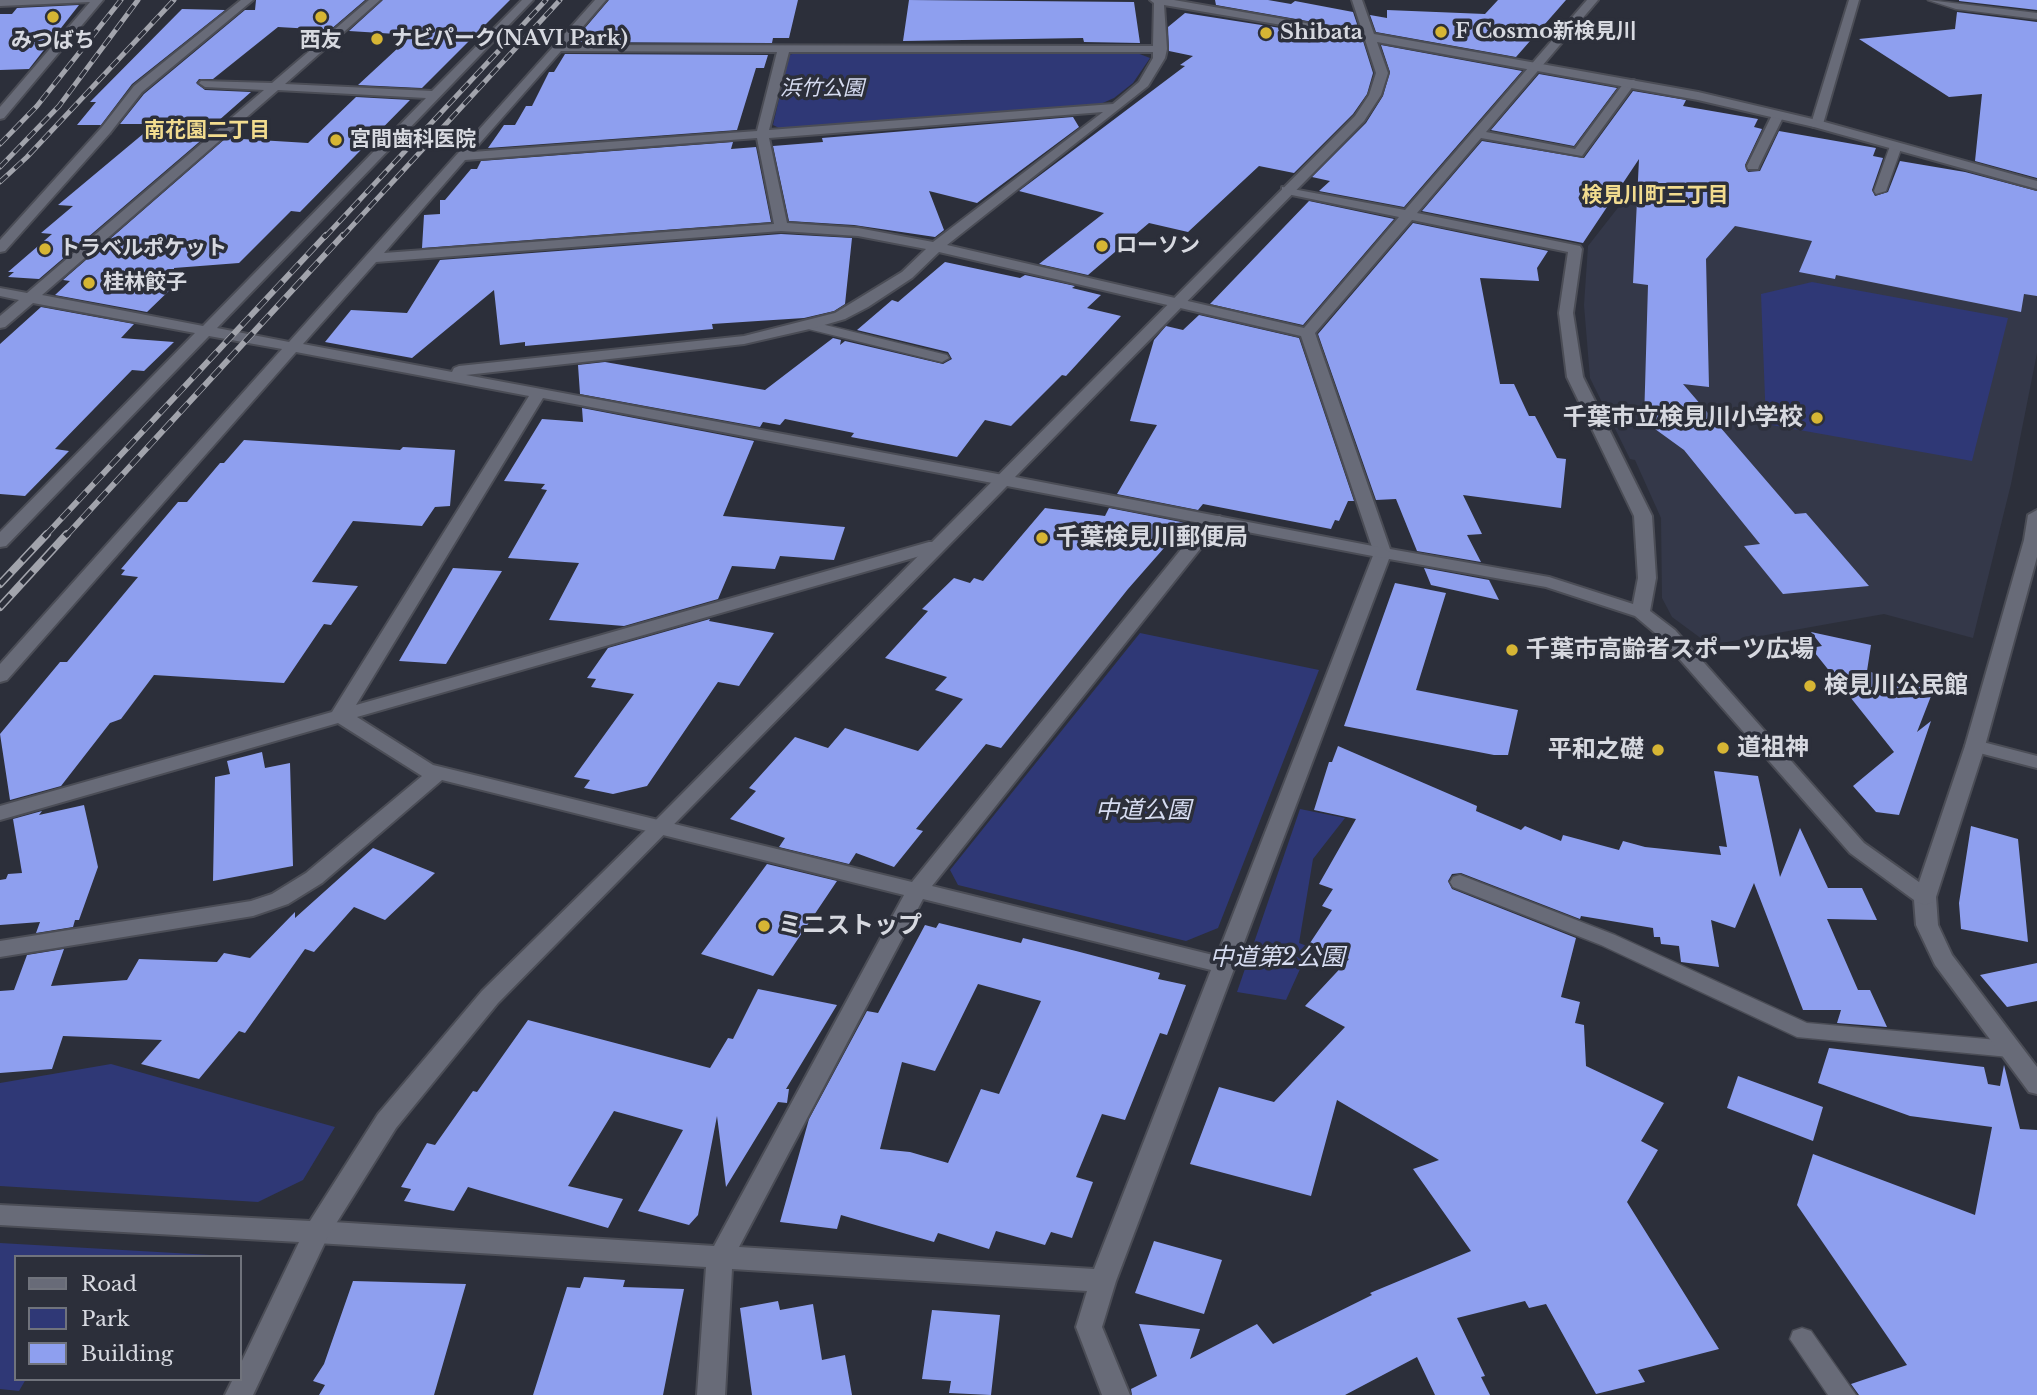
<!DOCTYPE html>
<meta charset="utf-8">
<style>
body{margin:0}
#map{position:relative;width:2037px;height:1395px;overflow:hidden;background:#2c2f3a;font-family:"Libre Baskerville",serif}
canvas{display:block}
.legend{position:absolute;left:14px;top:1255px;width:228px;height:126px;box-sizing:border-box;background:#2c2f3a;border:2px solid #70737c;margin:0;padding:9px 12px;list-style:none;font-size:21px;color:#d7d9e0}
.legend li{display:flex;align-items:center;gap:14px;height:35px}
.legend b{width:35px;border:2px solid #70737c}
</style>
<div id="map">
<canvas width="2037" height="1395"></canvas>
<ul class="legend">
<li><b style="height:9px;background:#686b78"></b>Road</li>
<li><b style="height:19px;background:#2f3876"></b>Park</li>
<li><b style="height:19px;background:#8e9fef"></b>Building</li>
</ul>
</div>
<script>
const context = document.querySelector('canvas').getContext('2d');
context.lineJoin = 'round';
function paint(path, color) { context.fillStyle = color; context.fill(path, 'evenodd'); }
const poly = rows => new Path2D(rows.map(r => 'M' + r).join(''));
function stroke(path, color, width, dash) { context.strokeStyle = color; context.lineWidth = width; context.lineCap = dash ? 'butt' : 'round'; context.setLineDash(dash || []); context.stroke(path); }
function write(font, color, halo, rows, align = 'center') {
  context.font = font + ' "Libre Baskerville","Noto Sans JP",serif'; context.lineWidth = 7; context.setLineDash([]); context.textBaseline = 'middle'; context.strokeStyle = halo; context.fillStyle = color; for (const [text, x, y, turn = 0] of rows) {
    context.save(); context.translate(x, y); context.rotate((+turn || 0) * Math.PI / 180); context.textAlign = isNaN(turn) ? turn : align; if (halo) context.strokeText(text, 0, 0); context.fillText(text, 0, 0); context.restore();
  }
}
const built = poly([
 [1649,168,2037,235,2037,353,2011,484,1973,638,1884,614,1710,645,1672,617,1662,598,1661,518,1635,460,1630,459,1590,378,1584,305,1588,246]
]);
const green = poly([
 [799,52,1137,53,1150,58,1133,83,1114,98,1096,106,781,129,773,125,789,55],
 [1812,282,2008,318,1972,461,1766,424,1761,294],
 [1140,633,1319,670,1218,928,1186,941,958,885,950,870],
 [1300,809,1345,818,1313,859,1299,943,1310,947,1286,1000,1237,992],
 [111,1064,335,1127,303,1180,258,1202,0,1186,0,1083],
 [0,1243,228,1256,229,1257,16,1257,16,1379,26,1379,19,1391,0,1389]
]);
const building = poly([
 [256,0,365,0,330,30,278,27,213,79,199,79,196,83,205,90,251,92,200,137,205,137,39,279,8,277,14,272,8,272,52,234,41,233,73,206,58,205,155,124,120,124,144,94,245,10,255,10],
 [383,0,510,0,422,88,358,85,412,35,349,31],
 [609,0,798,0,789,38,773,38,772,43,573,42],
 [909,0,1134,2,1140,43,1084,42,1083,38,903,41],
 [1215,0,1268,0,1291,4,1295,1,1353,12,1359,30,1216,5],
 [1498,0,1566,0,1516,57,1376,32,1370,15,1387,18,1387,10,1485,14],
 [1959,0,2037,0,2037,10,1959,1],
 [79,5,29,69,0,70,0,14,12,14,17,8],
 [182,9,225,10,132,84,101,125,77,125,96,102,90,102],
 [1957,12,2037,22,2037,178,1975,161,1982,94,1949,97,1859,39,1955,29],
 [1185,13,1363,41,1373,73,1367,94,1353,114,1294,173,1259,166,1188,232,1149,223,1088,275,1039,264,1104,213,1019,191,1185,66,1180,65,1193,56,1169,51,1168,27],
 [1381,45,1522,71,1404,207,1319,191,1330,181,1312,177,1366,123,1383,96,1390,72],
 [565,54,768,55,764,68,756,68,737,130,488,148,504,125,515,125,526,106,532,106,549,72,554,72],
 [1539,74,1617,88,1574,146,1491,130],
 [1633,91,1686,100,1683,106,1758,119,1754,127,1762,129,1745,165,1748,172,1760,171,1779,131,1876,148,1873,156,1883,158,1872,190,1875,196,1888,192,1900,161,1965,172,2037,191,2037,296,2024,294,2021,312,1836,275,1835,279,1799,272,1812,241,1735,226,1706,259,1709,387,1683,384,1795,514,1806,513,1869,586,1783,594,1744,546,1760,544,1684,450,1644,421,1648,285,1633,283,1639,159,1583,243,1422,211,1482,141,1584,158],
 [356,97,410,100,300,212,291,211,239,263,174,268,175,285,147,312,55,295,70,281,63,280,226,138,308,143],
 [1073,117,1079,127,977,203,929,191,944,230,935,237,854,225,789,221,773,146,823,142,822,138],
 [733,142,731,149,756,147,771,222,422,248,424,215,440,214,440,200,445,200,471,169,477,169,481,161],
 [1309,201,1394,219,1303,325,1210,304],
 [1413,223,1548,251,1537,268,1539,281,1480,278,1500,384,1514,384,1529,416,1535,416,1557,458,1566,459,1561,508,1463,495,1482,534,1467,535,1481,562,1417,551,1396,499,1376,500,1318,334],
 [781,234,852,238,845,304,834,311,804,318,712,324,713,329,525,346,525,342,500,345,494,290,412,358,325,342,351,310,407,313,440,260],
 [945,262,1020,278,1025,275,1075,286,1072,288,1101,295,1087,308,1121,316,1066,376,1062,375,1011,426,985,420,957,457,851,437,854,433,785,419,780,425,763,422,760,427,580,394,578,365,605,362,765,390,833,338,841,340,840,345,845,341,943,364,952,359,948,352,857,330,892,300,898,302],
 [41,307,134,324,121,338,174,342,144,371,132,370,55,449,69,451,25,496,0,494,0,344],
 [1199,315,1299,338,1354,501,1348,501,1339,521,1335,520,1331,529,1203,504,1198,510,1117,494,1157,425,1130,421,1154,340,1166,326,1183,330],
 [582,408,754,441,723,516,845,527,834,560,780,556,775,569,732,566,718,599,624,626,549,620,579,563,508,558,547,490,541,489,545,484,504,481,542,419,583,422],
 [244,440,400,450,403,447,455,450,450,506,435,507,422,526,353,521,312,582,358,586,331,625,324,624,284,683,154,675,121,719,110,723,61,786,10,800,0,734,60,662,67,662,138,577,121,575,125,570,121,569,178,502,187,502,220,463,224,463],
 [1045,508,1105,516,1109,508,1186,523,1128,589,1001,748,986,744,916,829,923,831,894,867,856,853,849,864,779,847,785,838,730,819,756,791,749,788,795,737,828,748,845,728,918,751,963,699,935,690,947,677,885,658,928,611,922,609,954,578,970,583,974,578,983,581],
 [453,568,502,571,446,664,399,661],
 [1424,568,1489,580,1499,600,1431,585],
 [1395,583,1446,593,1416,690,1518,710,1508,755,1494,755,1344,726],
 [710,619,709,621,774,633,739,686,718,682,647,786,613,794,584,788,590,780,574,777,634,694,591,687,596,679,587,678,608,648],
 [1811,632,1871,645,1867,671,1933,691,1917,732,1931,721,1899,815,1876,812,1853,786,1894,752,1811,648,1822,646],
 [1338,746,1477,806,1476,811,1521,830,1525,826,1561,841,1563,835,1619,850,1623,841,1645,847,1721,855,1719,846,1727,847,1714,771,1758,776,1780,877,1800,828,1828,888,1862,888,1877,920,1827,919,1858,990,1870,990,1887,1027,1837,1023,1841,1010,1803,1010,1754,883,1735,928,1711,920,1719,967,1681,962,1679,946,1661,944,1660,937,1654,937,1653,928,1581,916,1580,919,1461,873,1452,874,1448,881,1452,889,1576,938,1561,997,1580,1002,1575,1023,1584,1025,1586,1066,1664,1103,1641,1141,1658,1150,1627,1202,1719,1349,1638,1370,1645,1382,1596,1394,1546,1304,1529,1308,1525,1301,1457,1318,1485,1376,1481,1377,1490,1395,1435,1395,1417,1357,1345,1395,1132,1395,1131,1389,1157,1376,1139,1324,1200,1329,1190,1359,1257,1324,1273,1344,1372,1295,1370,1293,1471,1251,1413,1169,1439,1160,1337,1100,1311,1196,1190,1164,1219,1087,1274,1102,1345,1027,1305,1006,1349,959,1310,943,1332,910,1322,906,1333,889,1319,884,1356,819,1314,810,1329,762,1332,762],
 [262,752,265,768,290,763,293,866,213,881,215,777,230,774,227,761],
 [84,805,98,867,79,920,75,920,73,927,36,933,40,922,0,925,0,880,6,879,8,874,22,873,13,819,42,811,39,815],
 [1971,826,2018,839,2028,942,1961,929,1959,903],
 [373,848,435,873,385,920,354,907,314,952,305,949,245,1033,239,1031,199,1079,141,1064,162,1040,63,1036,52,1069,0,1073,0,991,14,990,27,955,64,949,51,986,127,980,139,959,217,962,224,953,250,958,295,912,295,918],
 [767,864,837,881,773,976,701,954],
 [939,923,1021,943,1023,938,1076,951,1160,973,1158,979,1186,985,1167,1035,1160,1033,1125,1120,1102,1114,1076,1177,1093,1182,1072,1238,1051,1232,1045,1245,996,1231,989,1249,938,1233,934,1242,841,1215,837,1229,780,1222,809,1119,867,1011,878,1013,925,925,936,928],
 [978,984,1041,1001,999,1094,981,1089,948,1163,910,1152,880,1149,902,1062,935,1071],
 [2037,963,2037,1001,2007,1007,1980,975],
 [758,989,837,1005,786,1089,789,1089,787,1103,778,1102,726,1187,717,1116,698,1215,689,1225,638,1211,683,1130,614,1111,568,1186,623,1199,608,1228,468,1187,454,1211,404,1201,411,1189,401,1187,427,1143,435,1145,473,1091,477,1092,528,1020,710,1068,728,1038,733,1039],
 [1829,1048,1984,1067,1988,1084,2000,1086,2004,1065,2020,1129,2037,1130,2037,1395,1859,1395,1851,1384,1907,1365,1797,1205,1813,1154,1975,1215,1992,1127,1910,1116,1818,1083],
 [1738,1076,1823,1107,1813,1141,1727,1108],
 [1154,1241,1222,1260,1204,1314,1135,1293],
 [584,1277,625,1280,623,1287,684,1289,663,1395,533,1395,567,1287,580,1288],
 [353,1281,466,1284,434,1395,319,1395,325,1385,313,1381,324,1364],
 [778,1301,780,1310,813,1304,822,1360,845,1355,852,1395,752,1395,740,1308],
 [932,1310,1000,1315,991,1395,949,1393,951,1381,922,1379]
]);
const service = poly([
 [1928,0,2037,13,2037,19,1956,9,1928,0],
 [1896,143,1902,146,1886,191,1876,194,1874,191,1890,146,1896,143],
 [809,321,947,355,949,358,942,362,804,328,804,322,809,321],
 [1460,875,1615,935,1807,1023,2009,1041,2017,1043,2020,1049,2017,1055,2009,1057,1797,1037,1601,945,1453,887,1450,882,1453,877,1460,875],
 [1802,1328,1811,1331,1856,1395,1828,1395,1790,1339,1793,1331,1802,1328]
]);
const minor = poly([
 [0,0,103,0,4,118,0,119,0,107,90,2,0,6,0,0],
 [369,0,380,0,285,84,432,91,522,0,533,0,217,328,289,342,595,0,606,0,567,45,1153,46,1154,3,1150,0,1174,0,1374,35,1376,37,1370,40,1164,5,1167,49,1165,58,1148,86,947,245,1304,328,1399,217,1282,193,1282,187,1405,210,1587,0,1598,0,1486,132,1575,149,1626,80,1634,80,1636,82,1582,156,1481,138,1417,213,1580,246,1582,249,1573,313,1583,377,1652,516,1656,578,1650,611,1675,630,1864,843,1933,892,1936,897,1938,925,1952,955,2037,1067,2037,1094,2029,1092,1935,965,1916,925,1914,900,1850,853,1661,638,1635,616,1546,587,1389,559,1116,1281,1102,1327,1130,1395,1102,1395,1076,1327,1087,1291,732,1269,725,1395,697,1395,706,1267,317,1243,308,1240,304,1232,308,1224,317,1221,714,1246,904,895,442,780,322,883,288,904,253,916,0,957,0,941,251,901,272,894,306,873,422,776,338,723,0,820,0,806,332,712,529,396,296,352,7,680,0,682,0,664,282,349,209,336,6,546,0,547,0,532,195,333,33,303,5,327,0,328,0,316,19,300,0,296,0,288,27,293,264,90,205,87,199,83,201,81,272,83,369,0],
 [561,51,777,52,757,131,472,152,561,51],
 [789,52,1153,52,1153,58,1139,82,1113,104,769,130,789,52],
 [278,90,426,98,203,326,42,295,278,90],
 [1103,112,933,242,858,228,787,223,769,138,1103,112],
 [757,138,774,224,384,253,465,160,757,138],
 [1412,220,1568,252,1559,313,1567,377,1634,516,1638,578,1633,604,1549,577,1390,549,1315,333,1412,220],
 [781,231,858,236,926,249,902,272,835,313,744,336,459,366,454,368,452,372,303,344,376,262,781,231],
 [939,252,1301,336,1374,553,1217,956,932,886,1220,524,1223,520,1220,516,1208,516,912,882,433,765,357,717,941,550,944,546,941,542,929,542,356,705,543,398,1003,485,1009,484,1011,480,1003,475,466,375,744,344,814,328,845,319,868,307,912,278,939,252],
 [923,899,1211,970,1094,1269,739,1247,923,899],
 [1849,0,1859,0,1823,124,1813,127,1811,124,1849,0],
 [1778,111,1784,115,1759,166,1758,169,1748,169,1747,166,1772,115,1778,111],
 [106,126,110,127,110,133,5,251,0,252,0,240,102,127,106,126],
 [1975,740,2037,756,2037,768,1968,750,1965,746,1968,742,1975,740]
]);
const tertiary = poly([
 [241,0,253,0,142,92,110,133,102,133,102,127,134,86,241,0],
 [1352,0,1362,0,1374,34,1698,92,1821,121,2037,181,2037,189,1814,127,1698,100,1377,42,1388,73,1381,95,1364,121,1015,477,1383,548,1392,553,1389,557,1383,558,1007,486,498,1003,396,1128,327,1238,253,1395,225,1395,233,1379,240,1379,240,1365,299,1242,0,1225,0,1205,310,1221,378,1114,482,991,654,822,1355,116,1369,95,1376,73,1352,0],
 [2037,510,2037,557,1985,746,1936,897,1933,902,1925,905,1917,902,1914,897,1965,746,2024,540,2028,515,2037,510]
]);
const railFar2 = poly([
 [0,144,37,106,121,0],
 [0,167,59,106,138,0],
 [0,182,27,157,174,0],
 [325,237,546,0],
 [342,237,560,0]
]);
const railFar1 = poly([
 [45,536,326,235],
 [66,536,343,235]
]);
const rail = poly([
 [0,584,47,534],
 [0,607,67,534]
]);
const markers = [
 [53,17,7,"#d6b534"],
 [321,17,7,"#d6b534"],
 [1441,32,7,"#d6b534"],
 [1266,33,7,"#d6b534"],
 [377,39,7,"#d6b534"],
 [336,140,7,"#d6b534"],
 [1102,246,7,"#d6b534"],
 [45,249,7,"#d6b534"],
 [89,283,7,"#d6b534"],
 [1817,418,7,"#d6b534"],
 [1042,538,7,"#d6b534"],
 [1512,650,7,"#d6b534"],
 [1810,686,7,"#d6b534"],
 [1723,748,7,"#d6b534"],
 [1658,750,7,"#d6b534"],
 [764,926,7,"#d6b534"]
];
const farPoinames = [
 ["F Cosmo新検見川",1455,32],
 ["Shibata",1280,33],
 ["ナビパーク(NAVI Park)",391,39],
 ["みつばち",53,41,"center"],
 ["西友",321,41,"center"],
 ["宮間歯科医院",350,140],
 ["ローソン",1116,246],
 ["トラベルポケット",59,249],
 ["桂林餃子",103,283]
];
const farParknames = [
 ["浜竹公園",822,89]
];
const farNeighbourhoodnames = [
 ["南花園二丁目",207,131],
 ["検見川町三丁目",1655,196]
];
const poiNames = [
 ["千葉市立検見川小学校",1803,418,"right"],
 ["千葉検見川郵便局",1056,538],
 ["千葉市高齢者スポーツ広場",1526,650],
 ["検見川公民館",1824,686],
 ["道祖神",1737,748],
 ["平和之礎",1644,750,"right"],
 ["ミニストップ",778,926]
];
const parkNames = [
 ["中道公園",1143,811],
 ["中道第2公園",1277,958]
];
paint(built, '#343849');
paint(green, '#2f3876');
paint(building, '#8e9fef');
stroke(service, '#4b4d56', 3);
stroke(minor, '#4b4d56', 4);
stroke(tertiary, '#4b4d56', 4);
paint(service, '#686b78');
paint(minor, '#686b78');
paint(tertiary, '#686b78');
stroke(railFar2, '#a2a4ac', 5);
stroke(railFar1, '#a2a4ac', 6);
stroke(rail, '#a2a4ac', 8);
stroke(railFar2, '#2c2f3a', 3.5, [10]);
stroke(railFar1, '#2c2f3a', 4.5, [12]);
stroke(rail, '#2c2f3a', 5, [16]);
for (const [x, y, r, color] of markers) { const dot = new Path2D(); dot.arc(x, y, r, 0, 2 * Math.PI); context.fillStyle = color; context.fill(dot); stroke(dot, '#2c2f3a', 2.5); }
write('bold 21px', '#d7d9e0', '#2c2f3a', farPoinames, 'left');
write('italic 21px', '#d6dcf1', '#2c2f3a', farParknames);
write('bold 21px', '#f2dc8f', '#2c2f3a', farNeighbourhoodnames);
write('bold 24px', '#d7d9e0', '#2c2f3a', poiNames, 'left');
write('italic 24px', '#d6dcf1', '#2c2f3a', parkNames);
</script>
